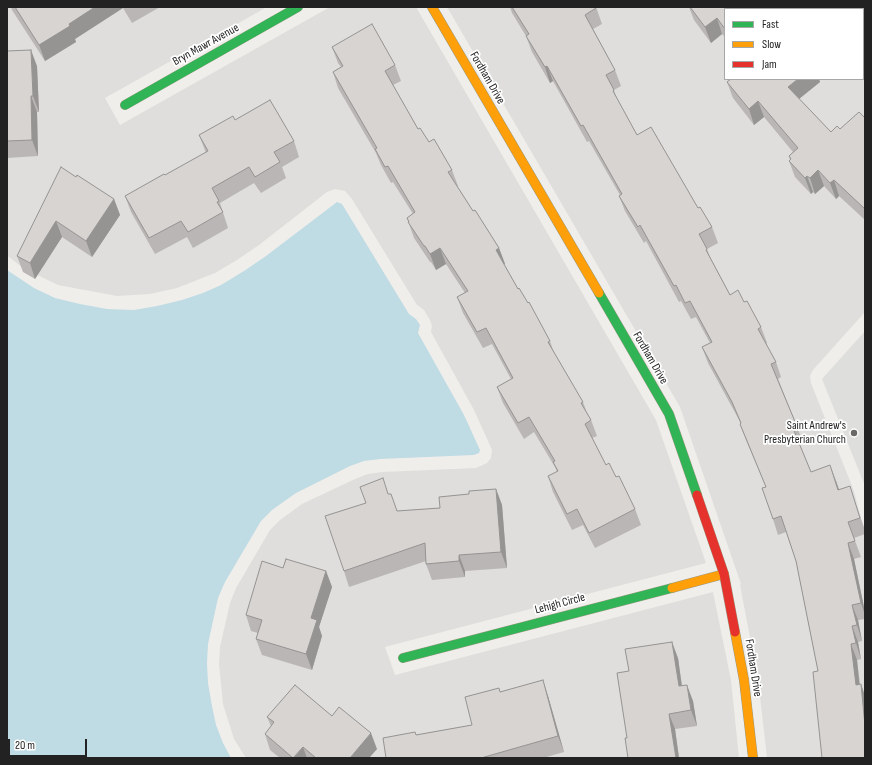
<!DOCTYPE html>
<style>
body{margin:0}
#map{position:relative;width:872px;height:765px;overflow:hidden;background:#f0eeeb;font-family:"Sofia Sans Condensed",sans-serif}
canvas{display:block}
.frame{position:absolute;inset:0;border:8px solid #222;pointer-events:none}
.legend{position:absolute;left:724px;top:8px;width:140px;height:72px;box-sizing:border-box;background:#fff;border:1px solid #a7a7a7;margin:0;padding:5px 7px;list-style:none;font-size:12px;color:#222}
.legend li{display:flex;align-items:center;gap:8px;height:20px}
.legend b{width:20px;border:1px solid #a7a7a7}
.scale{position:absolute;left:8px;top:739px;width:79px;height:18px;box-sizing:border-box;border:2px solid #222;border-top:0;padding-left:5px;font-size:12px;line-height:14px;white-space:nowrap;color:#222;-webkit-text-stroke:3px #fff;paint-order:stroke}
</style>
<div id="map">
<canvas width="872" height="765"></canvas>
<div class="frame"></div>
<ul class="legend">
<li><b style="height:5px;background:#30b455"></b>Fast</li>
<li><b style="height:5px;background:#ff9f0a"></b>Slow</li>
<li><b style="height:5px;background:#e5322d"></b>Jam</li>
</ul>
<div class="scale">20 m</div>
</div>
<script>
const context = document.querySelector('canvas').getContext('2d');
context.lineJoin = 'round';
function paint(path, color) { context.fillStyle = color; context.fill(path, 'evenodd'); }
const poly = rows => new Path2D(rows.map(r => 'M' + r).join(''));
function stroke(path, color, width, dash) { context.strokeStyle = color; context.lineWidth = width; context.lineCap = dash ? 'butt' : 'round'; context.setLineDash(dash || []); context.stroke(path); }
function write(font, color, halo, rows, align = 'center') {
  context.font = font + ' "Sofia Sans Condensed",sans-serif'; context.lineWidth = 3.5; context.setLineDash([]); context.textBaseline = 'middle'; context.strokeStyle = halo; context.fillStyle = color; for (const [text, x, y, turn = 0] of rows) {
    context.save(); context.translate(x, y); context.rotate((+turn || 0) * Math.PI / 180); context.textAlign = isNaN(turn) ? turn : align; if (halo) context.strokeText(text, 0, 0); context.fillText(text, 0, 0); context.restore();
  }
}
const residential = poly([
 [7,7,267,7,105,98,120,125,330,7,416,7,656,420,706,563,385,647,395,675,713,592,731,680,739,758,246,758,234,739,223,704,219,664,220,647,230,603,236,588,270,530,280,520,302,504,355,479,368,474,382,472,476,468,487,463,491,458,492,450,474,410,431,332,432,326,430,320,424,310,417,305,352,199,345,191,335,189,327,192,259,245,237,260,215,273,177,288,150,294,117,296,58,285,23,268,9,257,7,256],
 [447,7,842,7,844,9,725,9,725,79,863,79,863,32,865,34,865,312,813,370,810,376,811,383,854,491,865,535,865,758,767,758,758,679,740,585,741,584,680,407]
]);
const religious = poly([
 [865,331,865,486,822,379]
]);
const water = poly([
 [337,202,342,204,409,314,416,319,420,325,418,333,464,415,480,450,479,453,474,455,380,459,364,461,350,466,296,493,272,510,261,521,225,582,218,598,208,644,207,663,208,683,212,706,216,725,223,743,231,758,7,758,7,270,34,288,55,298,80,304,107,309,134,310,157,306,182,300,203,293,221,285,244,271,266,256]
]);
const fast = poly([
 [863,11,865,13],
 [125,105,298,7],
 [599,293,669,414,697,495],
 [403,658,672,588]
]);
const slow = poly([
 [432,7,599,293],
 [672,588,724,574],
 [735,632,744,680,753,758]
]);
const jam = poly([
 [697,495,724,574,735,632]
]);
const wall = poly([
 [11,7,160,7,132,23,123,8,75,39,76,42,45,61,12,10],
 [510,7,596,7,602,24,593,29,615,70,621,86,614,90,617,99,637,135,698,208,712,227,718,243,707,249,710,257,730,295,744,302,761,327,767,343,766,344,776,362,781,377,778,379,796,424,802,440,798,441,811,472,836,481,839,489,855,502,865,530,865,534,854,538,861,557,854,559,865,612,865,619,858,620,862,641,858,642,861,659,857,660,860,684,861,684,865,696,865,758,818,671,796,561,786,532,778,535,773,519,766,487,746,440,740,424,741,424,738,418,708,363,702,347,710,343,696,317,691,319,681,301,679,302,646,241,644,243,625,211,619,196,620,195,589,141,587,142,553,81,550,83,532,52,526,36,512,13],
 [689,7,761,7,761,9,725,9,725,37,722,34,711,43,694,20],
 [332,47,395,65,401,81,393,85,418,129,452,170,458,186,457,186,473,211,499,248,505,264,504,264,518,289,550,341,554,353,583,402,587,413,591,420,597,436,592,438,606,465,616,477,635,509,641,525,595,548,583,525,572,530,553,492,548,476,557,472,555,467,534,432,524,439,503,403,497,387,511,379,492,344,483,348,463,313,457,297,465,293,446,264,436,270,431,262,430,262,414,238,407,218,413,214,393,182,391,183,381,165,376,153,338,88,333,72,341,67,338,63],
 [7,51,37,66,39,112,37,112,38,156,7,158],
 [730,79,819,79,820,82,799,99,831,132,840,129,865,118,865,220,839,196,836,199,824,186,815,194,813,192,811,194,795,177,789,161,790,160,789,156,793,152,764,117,754,125,733,98,727,82,730,80],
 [235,120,294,141,299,157,282,167,286,178,261,193,254,183,220,203,228,228,193,248,187,237,155,254,131,212,125,196,165,175,206,153,199,135],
 [76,177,114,199,120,215,92,257,62,237,35,279,23,272,17,256],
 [496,489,502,505,507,568,465,571,465,577,432,580,426,564,426,561,349,587,344,571,389,494,397,511,440,508,469,494],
 [283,568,326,571,332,587,319,627,322,636,312,670,262,655,256,639,258,633,251,631,246,615],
 [678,658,682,686,693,701,697,726,675,729,679,758,628,758,627,738,629,671],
 [501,692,548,696,564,752,543,758,386,758,416,735,472,725],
 [332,716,377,749,369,758,280,758,270,750,265,734,271,726,267,717]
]);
const shadedWall = poly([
 [95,7,123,7,123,8,75,39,76,42,45,61,39,45,69,24],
 [758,7,761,7,761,9,755,9],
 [717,18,722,34,711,43,705,27],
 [31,50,37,66,39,112,33,96],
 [547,66,553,81,550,83,545,67],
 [798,79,819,79,820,82,794,103,788,87],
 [31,96,37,112,38,156,32,140],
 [758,101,764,117,754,125,749,109],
 [818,170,824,186,815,194,810,178],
 [807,176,813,192,811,194,805,178],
 [834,180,839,196,836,199,830,183],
 [114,199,120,215,92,257,86,241],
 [56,221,62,237,35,279,30,263],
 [440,248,446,264,436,270,430,254],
 [499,248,505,264,502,265,496,250],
 [830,465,836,481,844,505,838,490],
 [496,489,502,505,507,568,501,552],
 [848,543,854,559,865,612,865,615,861,603],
 [459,555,465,571,465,577,459,561],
 [326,571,332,587,319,627,322,636,312,670,306,654,311,618],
 [852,605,858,620,862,641,857,625],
 [852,626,858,642,861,659,856,643],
 [672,642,678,658,684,702,679,686],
 [851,644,857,660,861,701,856,685],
 [543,680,548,696,564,752,558,736],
 [861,684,865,696,865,726],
 [687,685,693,701,697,726,691,710],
 [669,714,675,729,679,758,676,758],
 [371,733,377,749,369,758,350,758],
 [303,747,307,758,294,758]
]);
const building = poly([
 [15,7,95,7,69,24,70,26,39,45,15,7],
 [512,7,596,7,596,8,585,15,615,70,606,75,614,90,613,91,637,135,651,127,698,208,700,207,712,227,699,234,707,249,706,250,730,295,738,290,744,302,747,301,761,327,758,329,776,362,771,364,796,424,792,426,811,472,830,465,838,490,850,486,860,518,848,522,855,541,848,543,861,603,852,605,857,625,852,626,856,643,851,644,856,685,861,684,865,726,865,758,822,758,813,672,818,671,796,561,781,516,773,519,762,488,766,487,740,424,741,423,732,402,702,347,712,342,690,301,685,303,676,285,674,286,640,225,638,227,619,196,622,194,583,125,581,126,547,66,545,67,526,36,529,34,512,7],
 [690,7,758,7,755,9,725,9,725,29,717,18,705,27,690,7],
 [372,24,395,65,385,71,418,129,420,128,429,142,434,139,452,170,448,172,473,211,475,210,499,248,496,250,518,289,519,288,528,303,529,302,550,341,548,342,583,402,581,403,591,420,585,424,606,465,609,463,616,477,619,476,635,509,589,533,577,509,567,514,548,476,558,471,553,462,555,461,529,417,518,423,497,387,513,378,486,328,477,332,457,297,468,291,440,248,430,254,425,246,424,246,408,222,409,222,407,218,415,212,388,166,385,167,375,149,377,148,333,72,343,66,332,47,372,24],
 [31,50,33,96,31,96,32,140,7,141,7,51,31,50],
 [731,79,798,79,788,87,831,132,837,126,840,129,859,112,865,118,865,209,834,180,830,183,818,170,810,178,807,176,805,178,789,161,791,159,789,156,798,148,758,101,749,109,727,82,731,79],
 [270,100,294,141,274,152,280,162,255,177,249,167,212,188,219,201,217,202,223,212,188,232,181,221,149,238,125,196,164,174,165,175,208,151,199,135,233,116,235,120,270,100],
 [61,167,76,177,77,175,114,199,86,241,56,221,30,263,17,256,61,167],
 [383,478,388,494,391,494,397,511,440,508,439,497,469,494,469,491,496,489,501,552,459,555,459,561,426,564,425,543,344,571,325,516,366,503,360,487,383,478],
 [286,559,326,571,311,618,317,620,306,654,256,639,262,620,246,615,262,561,283,568,286,559],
 [672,642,679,686,687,685,691,710,669,714,676,758,628,758,625,738,627,738,617,673,629,671,625,649,672,642],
 [543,680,558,736,481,758,386,758,383,738,415,732,416,735,472,725,465,697,499,688,500,692,543,680],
 [295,685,332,716,339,707,371,733,350,758,316,758,303,747,293,758,265,734,274,722,267,717,295,685]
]);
const markers = [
 [854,433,4,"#6a6968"]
];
const streetNames = [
 ["Bryn Mawr Avenue",206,45,-29],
 ["Fordham Drive",487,78,60],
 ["Fordham Drive",650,358,60],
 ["Lehigh Circle",560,604,-15],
 ["Fordham Drive",753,668,81]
];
const poiNames = [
 ["Saint Andrew's",846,426],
 ["Presbyterian Church",846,440]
];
paint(residential, '#dfdedc');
paint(religious, '#dededc');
paint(water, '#bfdbe3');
stroke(fast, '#999a82', 10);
stroke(slow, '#999a82', 10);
stroke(jam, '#999a82', 10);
stroke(fast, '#30b455', 9);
stroke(slow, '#ff9f0a', 9);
stroke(jam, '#e5322d', 9);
paint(wall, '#b9b6b5');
paint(shadedWall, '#969493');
paint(building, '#d7d4d2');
stroke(building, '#969493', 1);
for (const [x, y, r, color] of markers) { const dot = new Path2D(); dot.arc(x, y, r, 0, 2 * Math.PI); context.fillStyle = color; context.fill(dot); stroke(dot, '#fff', 1.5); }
write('12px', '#222', '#fff', streetNames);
write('12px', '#222', '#fff', poiNames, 'right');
</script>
